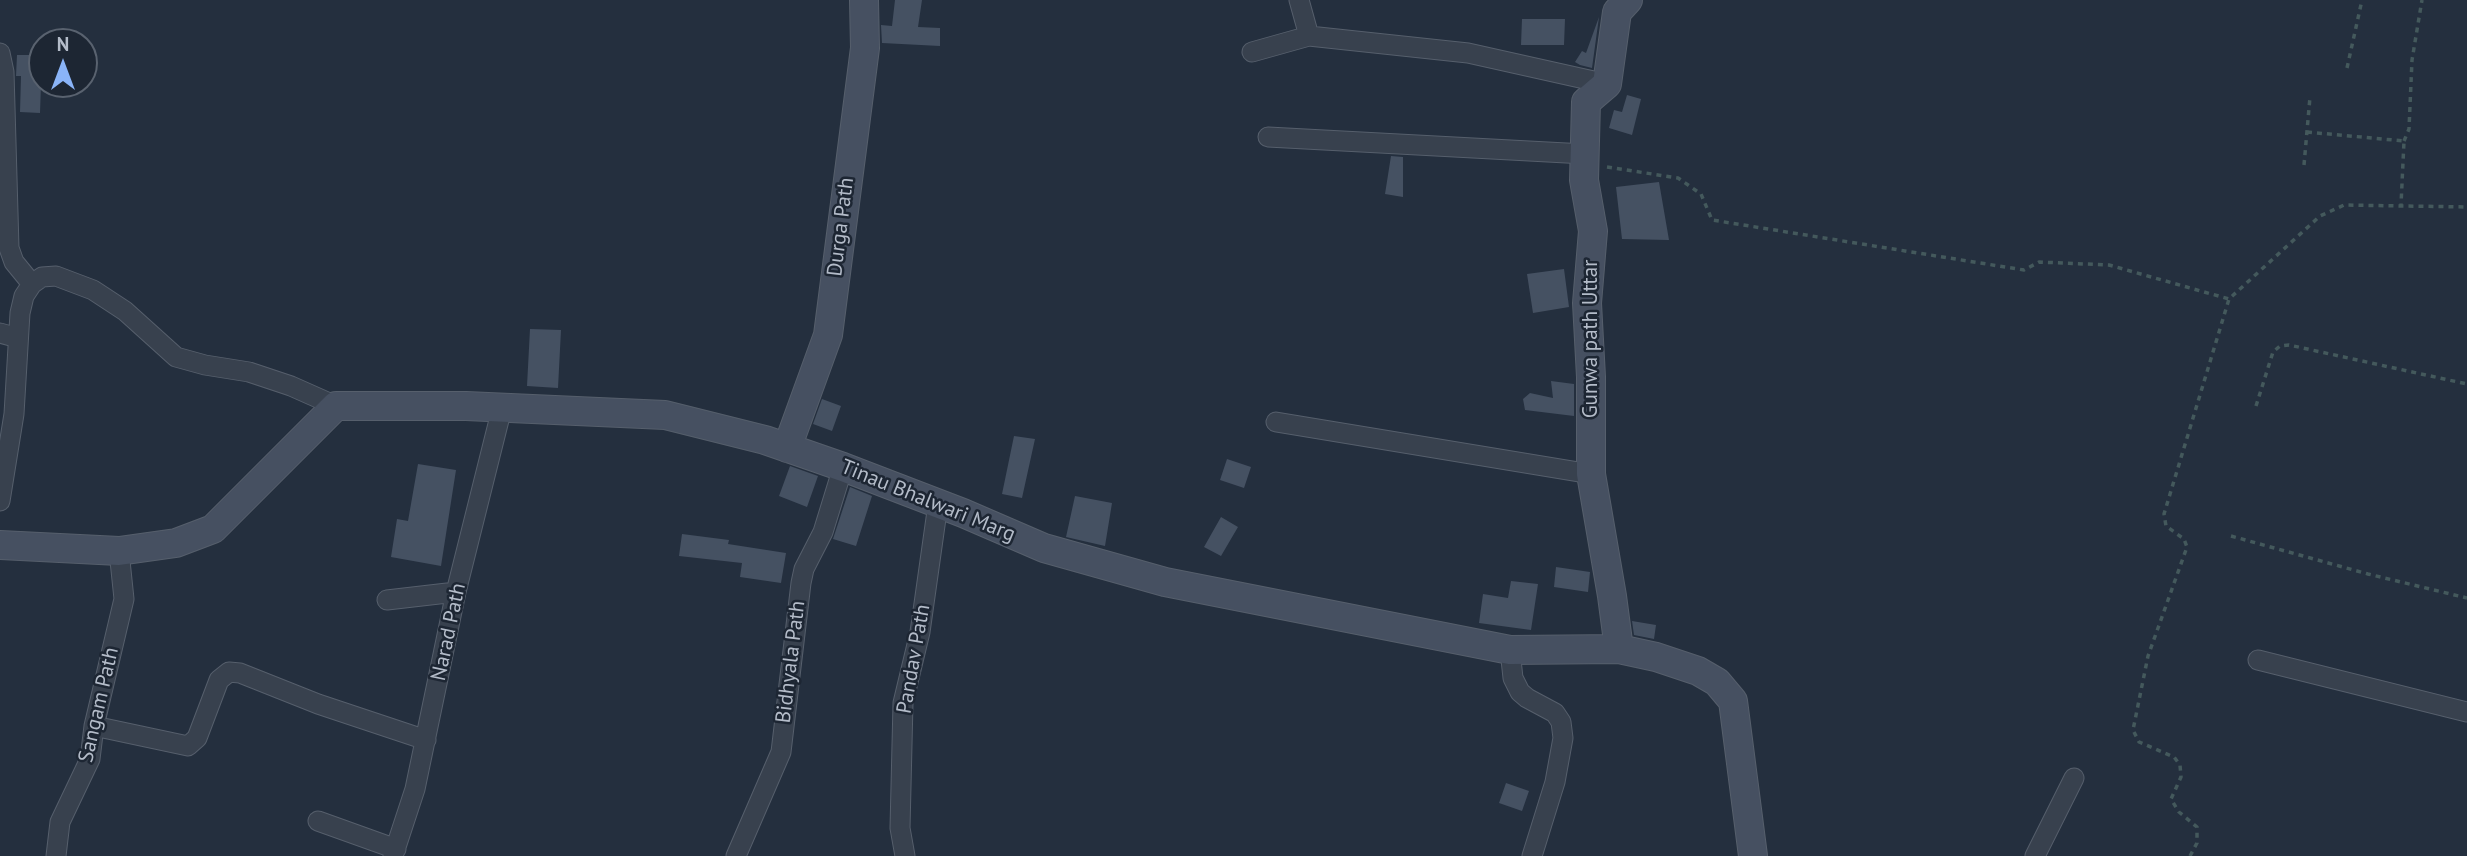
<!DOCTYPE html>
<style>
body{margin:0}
#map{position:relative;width:2467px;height:856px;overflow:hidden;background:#242f3e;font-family:"PT Sans",sans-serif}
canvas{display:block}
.north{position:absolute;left:28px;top:28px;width:70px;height:70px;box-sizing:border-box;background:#1d2633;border:2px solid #59626f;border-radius:50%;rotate:0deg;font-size:19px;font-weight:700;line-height:28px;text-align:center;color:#b4bcc9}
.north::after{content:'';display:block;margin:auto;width:24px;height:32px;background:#8ab4f8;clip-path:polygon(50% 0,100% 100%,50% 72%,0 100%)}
</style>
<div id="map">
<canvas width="2467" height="856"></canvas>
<div class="north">N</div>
</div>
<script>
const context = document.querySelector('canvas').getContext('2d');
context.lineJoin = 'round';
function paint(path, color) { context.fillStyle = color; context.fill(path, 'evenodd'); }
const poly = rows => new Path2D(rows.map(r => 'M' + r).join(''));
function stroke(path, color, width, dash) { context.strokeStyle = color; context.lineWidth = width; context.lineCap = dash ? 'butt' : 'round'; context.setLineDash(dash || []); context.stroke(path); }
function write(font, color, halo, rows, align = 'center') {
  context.font = font + ' "PT Sans",sans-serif'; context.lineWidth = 5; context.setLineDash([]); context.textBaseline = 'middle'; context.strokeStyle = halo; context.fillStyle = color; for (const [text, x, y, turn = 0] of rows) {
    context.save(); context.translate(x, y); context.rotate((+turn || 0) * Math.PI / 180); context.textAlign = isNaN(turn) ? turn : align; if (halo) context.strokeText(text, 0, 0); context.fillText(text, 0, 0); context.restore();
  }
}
const building = poly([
 [895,0,922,0,918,27,940,28,940,46,882,43,881,25,892,26],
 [1599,17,1592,68,1580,65,1575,62,1582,51,1586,53],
 [1522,19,1565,19,1564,45,1521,45],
 [17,55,42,55,40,113,20,112,21,76,16,76],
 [1627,95,1641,99,1632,135,1609,128,1614,110,1622,112],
 [1391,156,1403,157,1403,197,1385,194],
 [1659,182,1669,240,1622,239,1616,187],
 [1564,269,1569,307,1533,313,1527,274],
 [530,329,561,330,558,388,527,386],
 [1551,381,1574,384,1574,416,1525,410,1523,399,1530,393,1553,398],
 [822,399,841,406,832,431,813,424],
 [1014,436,1035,439,1022,498,1002,494],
 [1227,459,1251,467,1244,488,1220,480],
 [418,464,456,470,441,566,391,557,397,519,408,521],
 [790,466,818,476,807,507,779,496],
 [850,487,872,496,856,546,833,539],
 [1075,496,1112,503,1105,546,1066,537],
 [1221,517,1238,527,1221,556,1204,547],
 [682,534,729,540,728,544,786,553,781,583,740,577,742,563,679,556],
 [1556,567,1590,572,1588,592,1554,587],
 [1511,581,1538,584,1531,630,1479,623,1483,594,1508,598],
 [1632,621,1656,625,1654,639,1634,635],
 [1506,783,1529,791,1522,811,1499,803]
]);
const path = poly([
 [2347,68,2362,0],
 [2307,132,2404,141,2401,205],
 [2404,141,2409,129,2412,60,2422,0],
 [2304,165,2310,97],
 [1607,167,1678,178,1701,194,1712,220,2024,270,2039,262,2109,265,2229,299],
 [2256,406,2273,352,2280,346,2289,345,2467,384],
 [2231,536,2368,574,2467,598],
 [2190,856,2197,843,2197,827,2179,812,2171,799,2181,777,2180,765,2174,757,2139,742,2133,730,2148,656,2187,547,2184,539,2166,526,2164,514,2229,299,2320,216,2344,205,2467,207]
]);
const street = poly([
 [1299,0,1309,36],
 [1252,52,1309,36,1468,53,1607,84],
 [0,53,4,72,9,248,14,262,32,284],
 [1268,137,1585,154],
 [0,333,18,338],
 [1276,422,1591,474],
 [0,501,14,414,20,313,24,296,32,284,42,277,56,276,93,290,125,311,176,357,205,365,249,372,291,386,336,406],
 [387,600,456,592],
 [1510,650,1513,678,1520,692,1527,698,1555,713,1561,722,1563,738,1555,782,1532,856],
 [2258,660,2467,712],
 [94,726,188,746,197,738,219,680,229,672,240,673,318,704,426,740],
 [318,821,396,849],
 [56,856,60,822,90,759,94,726,124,599,119,551],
 [393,856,415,789,456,592,502,408],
 [736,856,781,752,801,583,804,569,823,532,843,467],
 [905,856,900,828,903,703,920,632,938,504],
 [2035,856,2074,778]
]);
const secondary = poly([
 [787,448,828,335,865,48,864,0],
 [0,545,119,551,176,543,213,529,336,406,466,406,665,415,765,440,843,467,963,513,1044,548,1165,582,1510,650,1619,649,1656,657,1698,671,1717,682,1733,701,1753,856],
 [1619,649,1612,596,1591,474,1591,377,1587,303,1593,231,1584,180,1586,102,1607,84,1617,12,1628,0]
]);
const streetNames = [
 ["Durga Path",841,227,-83],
 ["Gunwa path Uttar",1591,339,-90],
 ["Tinau Bhalwari Marg",928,501,22],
 ["Narad Path",449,632,-78],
 ["Pandav Path",914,659,-80],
 ["Bidhyala Path",791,662,-83],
 ["Sangam Path",99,705,-77]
];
paint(building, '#455162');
stroke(street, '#565f6c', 21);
stroke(secondary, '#565f6c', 30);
stroke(path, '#44595c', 3.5, [5, 5]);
stroke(street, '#38414e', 19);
stroke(secondary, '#465061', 28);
write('21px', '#b4bcc9', '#1d2633', streetNames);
</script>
